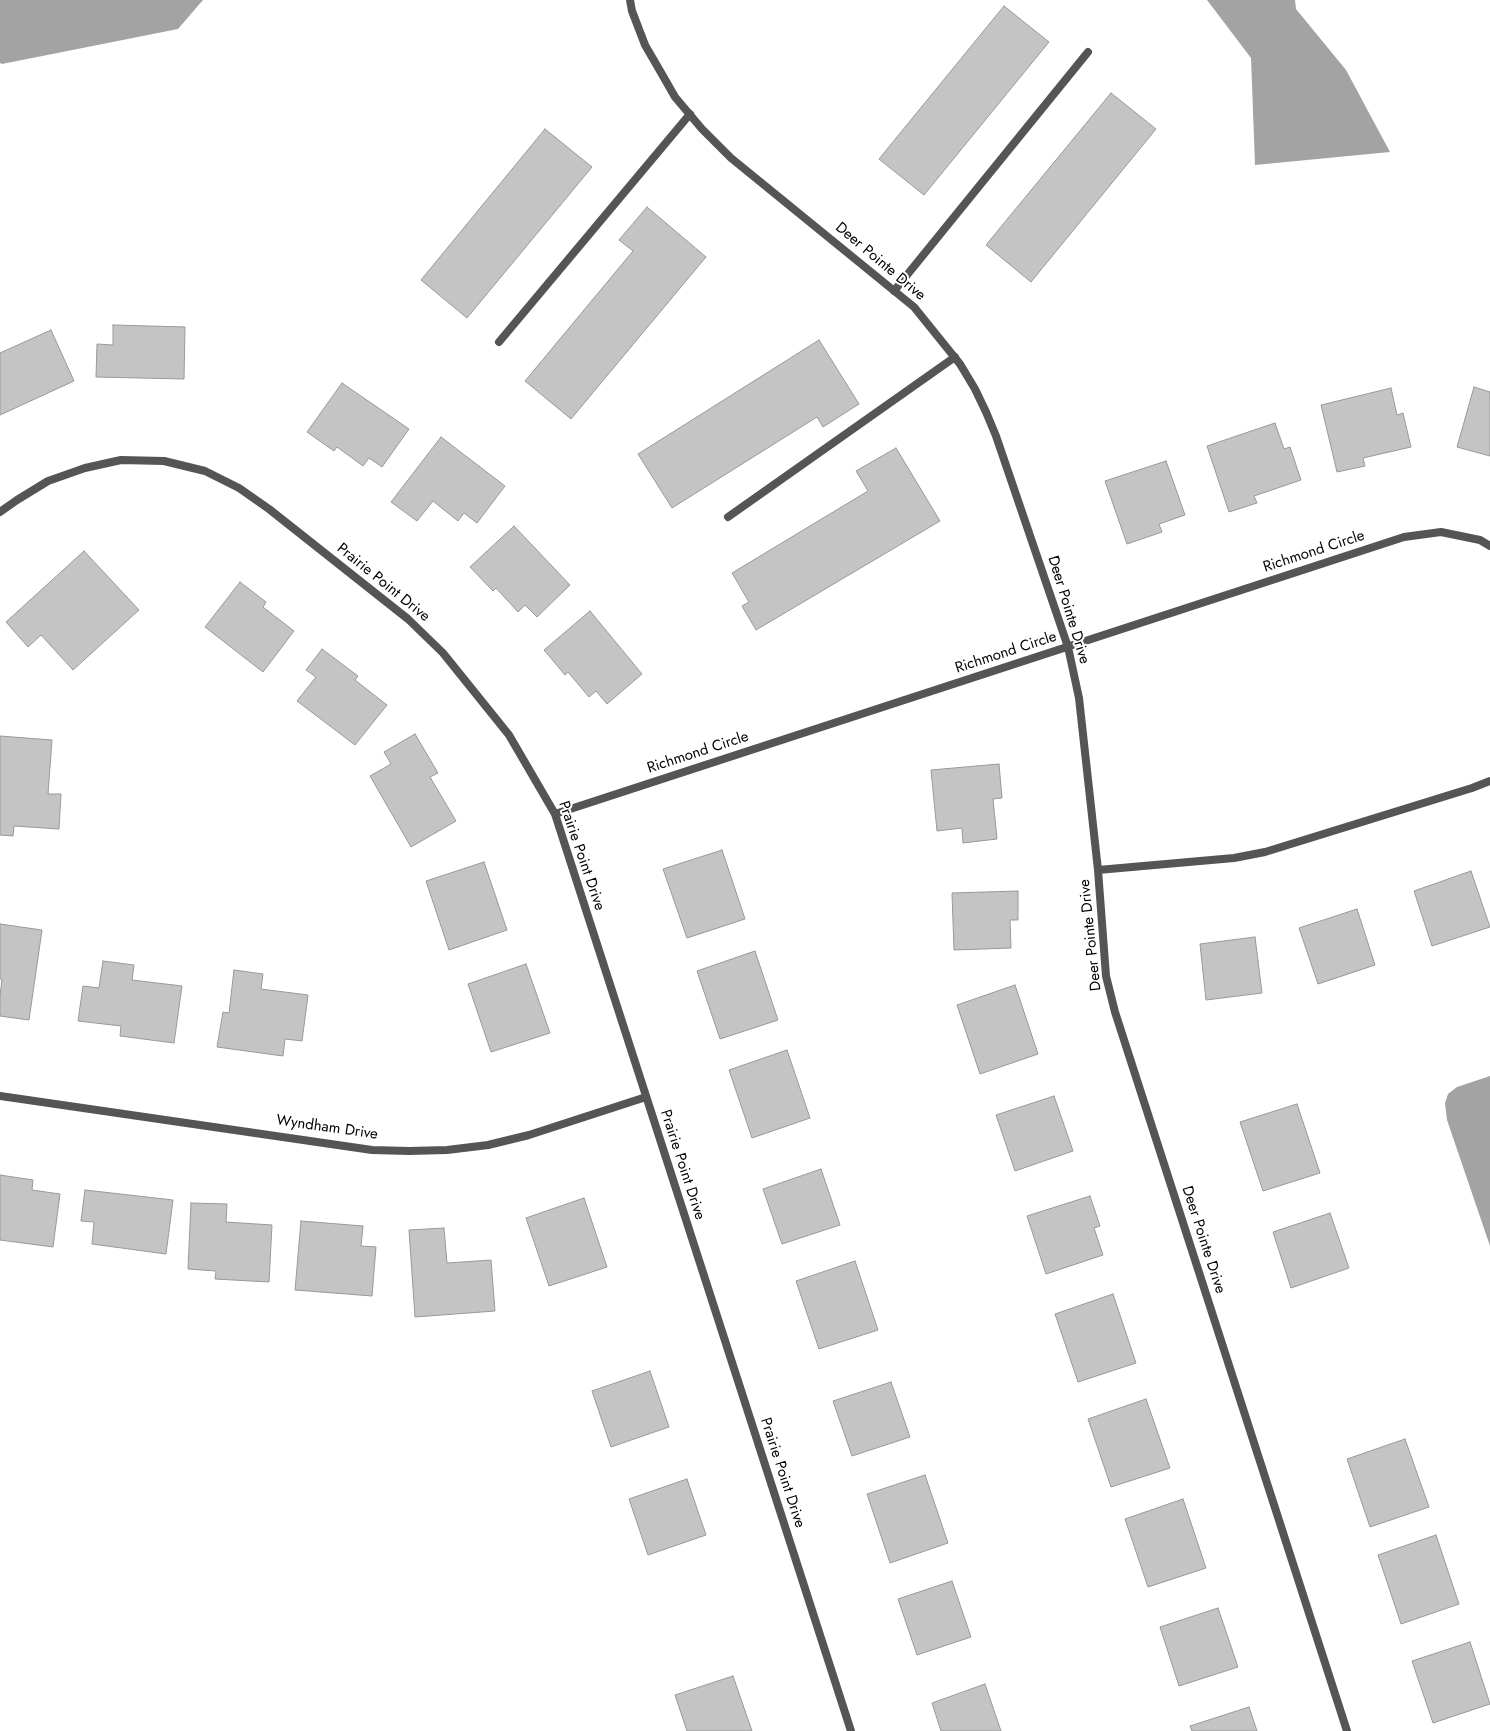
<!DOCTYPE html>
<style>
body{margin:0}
canvas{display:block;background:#fff}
</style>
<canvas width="1490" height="1731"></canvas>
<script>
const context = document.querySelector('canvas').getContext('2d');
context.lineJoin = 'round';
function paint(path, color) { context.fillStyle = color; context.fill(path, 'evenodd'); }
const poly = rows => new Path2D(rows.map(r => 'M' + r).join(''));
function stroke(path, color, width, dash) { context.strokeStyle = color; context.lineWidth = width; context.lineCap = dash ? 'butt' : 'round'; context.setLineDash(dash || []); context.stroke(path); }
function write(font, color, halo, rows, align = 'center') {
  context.font = font + ' Jost,sans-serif'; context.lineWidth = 4; context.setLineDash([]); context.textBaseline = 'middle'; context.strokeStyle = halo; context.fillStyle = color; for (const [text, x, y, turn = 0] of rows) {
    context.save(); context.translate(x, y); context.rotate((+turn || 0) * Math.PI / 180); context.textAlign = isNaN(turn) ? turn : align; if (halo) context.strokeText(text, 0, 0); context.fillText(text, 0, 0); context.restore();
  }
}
const water = poly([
 [0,0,203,0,178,29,2,64,0,63],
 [1207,0,1295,0,1296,9,1346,70,1390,152,1255,165,1251,58],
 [1490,1076,1490,1246,1447,1120,1445,1103,1448,1094,1457,1087]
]);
const building = poly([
 [1004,6,1049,42,924,195,879,159,1004,6],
 [1111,93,1156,129,1031,282,986,245,1111,93],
 [545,129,592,167,467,318,421,280,545,129],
 [647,207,706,257,571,419,525,381,633,251,619,240,647,207],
 [113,325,185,327,184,379,96,377,97,344,113,345,113,325],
 [51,330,74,381,0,415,0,353,51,330],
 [819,340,859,404,823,427,817,417,672,508,638,454,819,340],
 [342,383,409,429,382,467,369,458,363,466,337,447,334,451,307,432,342,383],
 [1474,387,1490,392,1490,456,1457,447,1474,387],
 [1391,388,1397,415,1403,413,1411,447,1363,458,1365,466,1337,472,1321,405,1391,388],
 [1275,423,1284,449,1290,447,1301,480,1254,496,1257,503,1229,512,1207,446,1275,423],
 [441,437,505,486,477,523,464,513,458,521,433,501,417,521,391,502,441,437],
 [896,448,940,521,756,630,742,606,749,602,732,573,868,491,856,471,896,448],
 [1166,461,1185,515,1159,524,1162,532,1127,544,1105,481,1166,461],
 [514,526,570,585,537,617,525,605,518,612,496,588,493,591,470,567,514,526],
 [84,551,139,610,73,670,41,635,28,647,6,622,84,551],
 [240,582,266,602,263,607,294,631,263,672,205,627,240,582],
 [590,611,642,674,607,704,596,691,589,697,568,672,565,675,544,650,590,611],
 [322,649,358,676,355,680,387,705,355,745,297,701,316,677,306,670,322,649],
 [415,734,438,773,430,777,456,821,411,847,370,776,391,764,384,752,415,734],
 [0,736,52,740,48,794,61,794,59,829,14,826,13,836,0,835,0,736],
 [999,764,1002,798,993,799,997,839,963,843,962,828,937,831,931,770,999,764],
 [722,850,745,919,687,938,663,869,722,850],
 [484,862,507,930,449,950,426,881,484,862],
 [1471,871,1490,927,1432,946,1414,891,1471,871],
 [1018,891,1018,920,1010,920,1011,948,954,950,952,893,1018,891],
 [1357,909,1375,965,1318,984,1299,928,1357,909],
 [0,924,42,930,29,1020,0,1016,0,996,2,979,0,979,0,924],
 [1255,937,1262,993,1206,1000,1200,944,1255,937],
 [755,951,778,1020,720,1039,697,971,755,951],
 [103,961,134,965,132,980,182,986,174,1043,120,1036,121,1026,78,1021,83,986,99,988,103,961],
 [526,964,550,1033,491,1052,468,984,526,964],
 [234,970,263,974,261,989,308,995,302,1041,285,1039,283,1056,217,1047,223,1012,229,1013,234,970],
 [1015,985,1038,1054,980,1074,957,1005,1015,985],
 [787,1050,810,1118,752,1138,729,1070,787,1050],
 [1054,1096,1073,1151,1015,1171,996,1115,1054,1096],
 [1297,1104,1320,1173,1263,1191,1240,1122,1297,1104],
 [821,1169,840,1225,782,1244,763,1189,821,1169],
 [0,1175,33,1180,32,1190,60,1194,53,1247,0,1240,0,1175],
 [85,1190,173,1200,166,1254,92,1244,94,1222,81,1221,85,1190],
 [1090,1196,1100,1226,1094,1228,1103,1255,1046,1274,1027,1216,1090,1196],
 [584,1198,607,1267,549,1286,526,1218,584,1198],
 [191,1203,227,1204,226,1222,272,1225,269,1282,215,1279,216,1271,188,1269,191,1203],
 [1330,1213,1349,1268,1291,1288,1273,1232,1330,1213],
 [301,1221,363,1226,361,1246,376,1247,372,1296,295,1290,301,1221],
 [444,1228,447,1263,491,1260,495,1311,415,1317,409,1230,444,1228],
 [855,1261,878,1330,819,1349,796,1281,855,1261],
 [1113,1294,1136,1363,1078,1382,1055,1314,1113,1294],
 [650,1371,669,1427,611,1447,592,1391,650,1371],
 [891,1382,910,1437,852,1456,833,1401,891,1382],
 [1146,1399,1170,1468,1111,1487,1088,1419,1146,1399],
 [1405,1439,1429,1507,1370,1527,1347,1459,1405,1439],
 [925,1475,948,1543,890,1563,867,1494,925,1475],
 [687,1479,706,1535,648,1555,629,1499,687,1479],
 [1183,1499,1206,1568,1148,1587,1125,1519,1183,1499],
 [1436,1535,1459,1604,1401,1624,1378,1555,1436,1535],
 [952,1581,971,1637,917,1655,898,1599,952,1581],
 [1218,1608,1238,1667,1179,1686,1160,1627,1218,1608],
 [1470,1642,1490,1704,1433,1723,1412,1661,1470,1642],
 [733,1676,752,1731,687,1731,675,1695,733,1676],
 [985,1684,1001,1731,941,1731,932,1703,985,1684],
 [1249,1707,1257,1731,1192,1731,1190,1726,1249,1707]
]);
const service = poly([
 [894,291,1088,52],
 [499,342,690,114],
 [728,517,955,357]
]);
const minor = poly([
 [630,0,632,11,645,45,663,76,675,97,702,129,731,158,914,307,960,364,975,389,986,412,996,436,1068,647,1079,698,1098,870,1106,976,1115,1012,1347,1731],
 [0,512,17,500,48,481,85,468,121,460,164,461,205,471,239,488,269,509,408,619,443,653,509,735,555,814,851,1731],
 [555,814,1404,537,1441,532,1480,540,1490,546],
 [1098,870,1234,858,1265,852,1472,788,1490,781],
 [0,1096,372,1150,409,1151,447,1150,488,1145,529,1135,646,1097]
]);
const streetNames = [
 ["Deer Pointe Drive",880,262,40],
 ["Richmond Circle",1314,552,-18],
 ["Prairie Point Drive",383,583,39],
 ["Deer Pointe Drive",1068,610,73],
 ["Richmond Circle",1006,653,-18],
 ["Richmond Circle",698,753,-18],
 ["Prairie Point Drive",581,856,71],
 ["Deer Pointe Drive",1091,935,-96],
 ["Wyndham Drive",327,1128,8],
 ["Prairie Point Drive",682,1165,72],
 ["Deer Pointe Drive",1203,1240,72],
 ["Prairie Point Drive",782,1473,72]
];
paint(water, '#a3a3a3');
paint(building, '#c4c4c4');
stroke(building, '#999', 1);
stroke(service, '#555', 8);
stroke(minor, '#555', 8);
write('15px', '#000', '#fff', streetNames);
</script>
